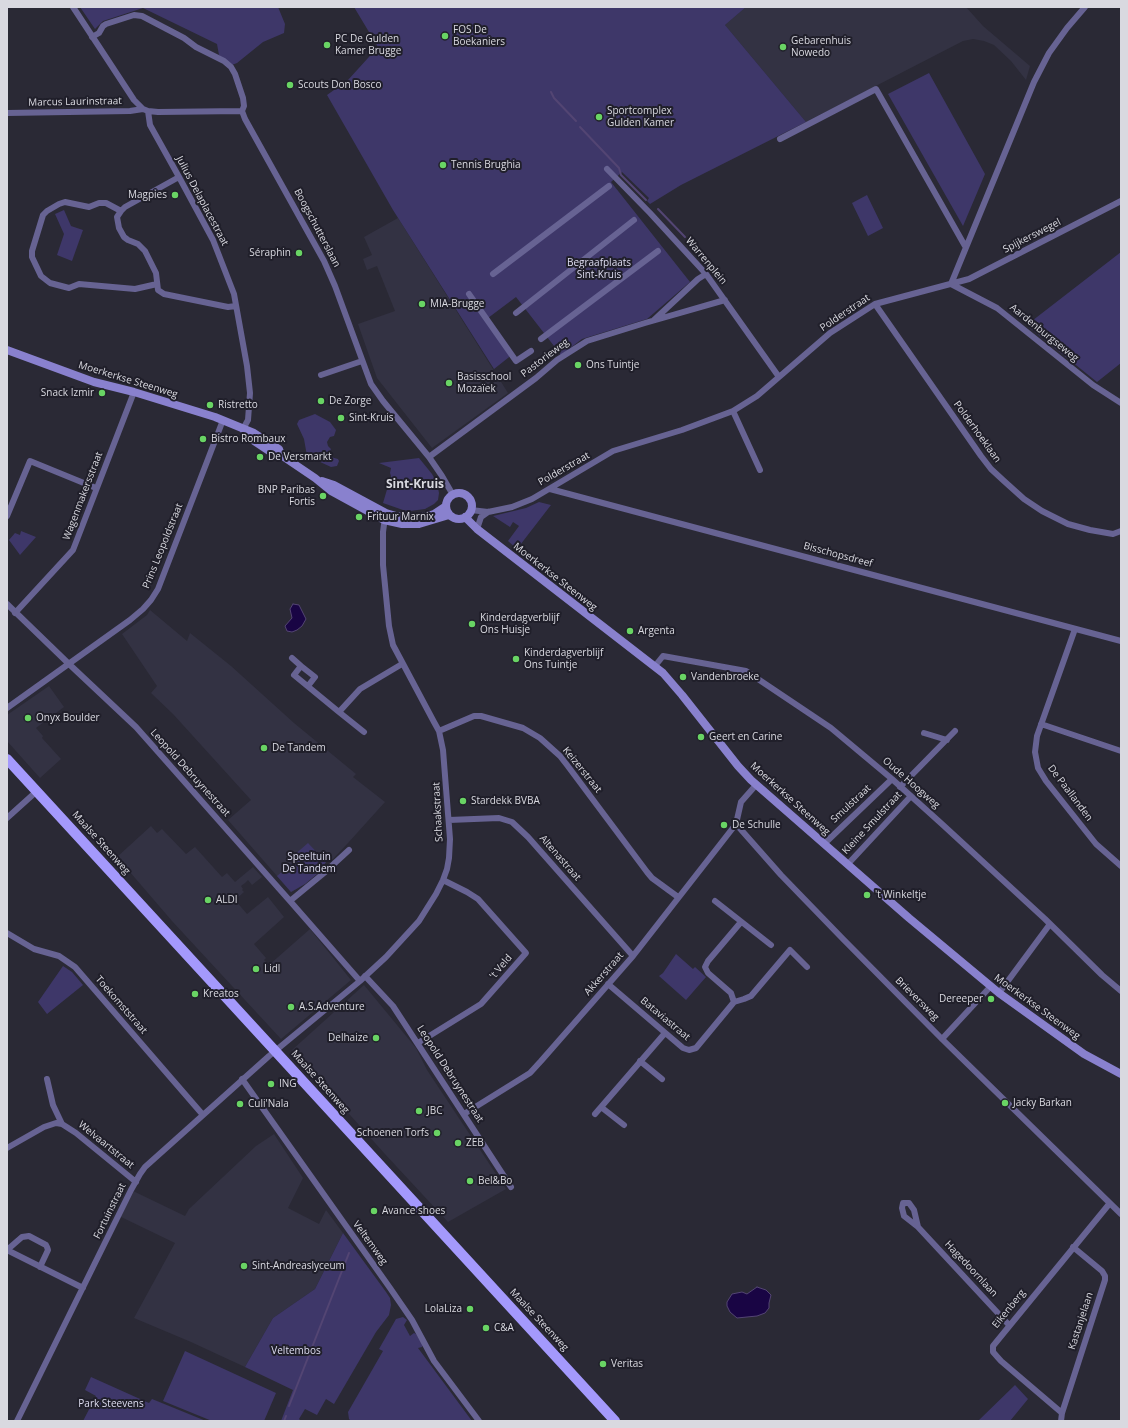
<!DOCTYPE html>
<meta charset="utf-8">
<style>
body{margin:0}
#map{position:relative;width:1128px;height:1428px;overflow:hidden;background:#2a2935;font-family:"Open Sans",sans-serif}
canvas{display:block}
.frame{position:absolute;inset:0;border:8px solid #d9d9e0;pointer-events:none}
</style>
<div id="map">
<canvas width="1128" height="1428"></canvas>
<div class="frame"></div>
</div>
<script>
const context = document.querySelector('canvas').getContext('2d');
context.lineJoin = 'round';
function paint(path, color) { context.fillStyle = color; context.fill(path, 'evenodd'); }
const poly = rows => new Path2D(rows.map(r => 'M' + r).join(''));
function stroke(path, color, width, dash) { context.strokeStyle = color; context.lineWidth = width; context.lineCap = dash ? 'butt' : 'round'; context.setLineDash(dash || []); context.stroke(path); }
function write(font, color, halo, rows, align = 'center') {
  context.font = font + ' "Open Sans",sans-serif'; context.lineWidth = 4; context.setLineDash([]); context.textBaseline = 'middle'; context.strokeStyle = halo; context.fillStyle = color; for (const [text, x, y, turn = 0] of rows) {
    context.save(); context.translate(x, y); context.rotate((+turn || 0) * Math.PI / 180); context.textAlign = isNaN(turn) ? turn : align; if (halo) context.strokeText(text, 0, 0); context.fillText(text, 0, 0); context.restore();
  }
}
const built = poly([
 [746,7,966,7,983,26,1030,66,1026,80,1011,61,994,45,984,41,973,39,963,41,806,122,725,25],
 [398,218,508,393,432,448,377,378,358,324,395,311,377,266,367,270,363,259,372,255,364,237],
 [150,610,187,641,190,633,231,666,294,723,356,774,353,777,385,802,348,843,333,859,330,859,326,862,317,874,305,884,291,892,228,820,251,800,173,714,151,693,157,686,122,634,147,615],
 [49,686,64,707,36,728,43,736,42,738,61,759,40,778,7,741,7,715],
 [151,826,157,833,162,829,186,854,195,847,222,877,227,873,235,882,253,867,262,877,252,885,248,880,245,883,241,886,243,889,242,890,244,892,235,900,247,914,268,897,284,917,254,944,266,958,264,960,269,965,310,929,351,980,281,1039,172,921,117,857],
 [364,985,416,1048,427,1070,506,1189,448,1222,384,1153,292,1050],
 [274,1134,303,1178,288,1208,319,1224,326,1210,343,1233,315,1289,273,1318,245,1367,191,1342,134,1318,175,1243,119,1216,131,1190,185,1216,189,1209,256,1146]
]);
const green = poly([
 [80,7,278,7,285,24,284,33,263,42,237,63,232,65,219,55,217,44,143,8,103,21,95,29],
 [354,7,746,7,725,25,806,122,681,185,650,204,647,201,649,198,622,172,611,182,690,282,647,319,582,339,561,355,516,297,488,318,513,354,494,369,393,210,327,95,348,80,378,47],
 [929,73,985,174,963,226,888,94],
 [867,195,883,228,868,236,852,203],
 [64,210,71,226,83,230,72,261,57,255,64,234,55,214],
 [1121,252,1121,363,1097,382,1030,328,1028,324],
 [315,414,330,422,336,430,334,436,330,437,327,442,328,446,331,449,329,453,307,456,304,439,297,424,299,420],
 [327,456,338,459,339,461,337,466,331,467,318,461,318,458],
 [419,458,432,474,437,483,439,493,438,500,434,504,425,509,410,511,403,510,383,503,391,476,390,473,391,468,379,463],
 [539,502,551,505,517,549,508,541,519,526,513,522,510,527,493,516,526,508],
 [21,531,36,537,20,555,9,540,15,533,20,535],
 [308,843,326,862,317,874,305,884,291,892,277,876,296,860,293,856],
 [676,954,693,969,695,967,706,977,686,1000,659,976,663,973],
 [63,966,72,972,83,985,47,1014,38,1002],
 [343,1233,386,1292,390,1298,391,1305,389,1315,376,1332,334,1404,326,1399,317,1415,305,1409,299,1419,301,1421,281,1421,293,1390,245,1367,273,1318,315,1289],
 [403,1317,407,1320,404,1325,410,1336,414,1333,416,1334,423,1345,422,1347,418,1348,472,1421,351,1421,349,1419,348,1412,383,1351,379,1349,396,1319],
 [185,1351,276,1393,264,1421,212,1421,163,1401],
 [91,1377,149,1403,152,1399,206,1421,83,1421,96,1396,85,1390],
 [1015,1385,1028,1399,1010,1421,978,1421]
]);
const water = poly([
 [293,604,299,605,306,619,302,626,297,630,292,632,287,631,285,626,292,618,290,609,293,604],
 [757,1287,766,1290,771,1295,769,1303,769,1308,765,1313,757,1316,737,1318,730,1312,727,1306,727,1302,732,1294,742,1292,747,1294,757,1287]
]);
const stream = poly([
 [551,92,554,98,576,121],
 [580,127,619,168,621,175,646,200],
 [658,209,685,237],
 [289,1406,349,1253],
 [284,1421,286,1416]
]);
const street = poly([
 [73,7,134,100,143,109,148,111,158,112,242,111],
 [92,37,99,33,103,26,106,24,134,15,142,16,184,38,196,47,224,61,231,67,235,74,243,98,244,106,242,111],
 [148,111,150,125,179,177,213,240,234,294,247,366,250,393,248,420,243,429],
 [242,111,245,119,324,261,335,286,371,384,383,401,429,457,442,476,453,495],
 [7,113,130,111,143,109],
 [780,139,876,89,965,246],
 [607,169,650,213,706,274,779,377],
 [179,177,125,207,121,211,117,217,119,228,124,237,128,240,138,244,145,251,156,273,158,290,164,294,228,307,236,306],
 [121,211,106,203,99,203,89,207,65,202,59,204,47,211,43,215,32,251,32,257,41,276,50,283,69,288,79,284,135,289,157,284],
 [493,274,609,186],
 [951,284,1034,82,1049,53,1067,28,1085,7],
 [951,284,997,308,1093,385,1121,403],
 [469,294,516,361,531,351],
 [875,304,981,456,991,469,1004,481,1024,499,1042,511,1068,524,1090,530,1113,534,1121,531],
 [516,313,634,220],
 [654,320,698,279,706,274],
 [541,339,658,251],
 [321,375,362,361],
 [733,411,760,470],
 [429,457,536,378,557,360,587,341,645,323,725,300],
 [550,489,1121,641],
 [471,510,488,512,512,507,532,499,613,451,682,430,733,411,757,396,830,333,875,304,969,279,1121,201],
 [7,516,30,461,96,488],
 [477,529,481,517,488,512],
 [7,604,69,664,136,727,290,901,360,981],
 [15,613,73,550,134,392],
 [1075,629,1037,736,1035,752,1038,768,1046,781,1096,844,1121,866],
 [292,658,301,666],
 [655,666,663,656,746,671,831,728,892,779,943,825,1045,919,1102,975,1121,991],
 [308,686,315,677,301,666,294,675,339,712,360,689,402,664],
 [7,708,130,620,143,609,151,600,158,589,223,420],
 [339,712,364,732],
 [1041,724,1121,751],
 [439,731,474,716,481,716,523,728,540,738,560,756,567,765,647,872,652,878,678,897],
 [924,733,947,740],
 [756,785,741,802,736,824,781,875,843,939,942,1039,1121,1214],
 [900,787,955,731],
 [7,818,37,791],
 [449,820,499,818,512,822,528,837,633,956],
 [824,844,892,779],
 [848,864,911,796],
 [290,901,324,873,349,850],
 [715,901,771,945],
 [7,933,34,949,59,956,75,967,203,1115],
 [365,976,393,1006,511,1187],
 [608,984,683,1048,689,1050,696,1048,734,1002,744,999,751,996,790,950,807,967],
 [999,993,1050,924],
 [734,1002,731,993,708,973,705,967,708,961,741,922],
 [942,1039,991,986],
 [418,1043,481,1004,526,953,478,899,467,892,443,880],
 [640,1061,662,1079],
 [47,1079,53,1105,62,1124],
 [242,1079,390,1288,412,1320,434,1361,479,1421],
 [601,1107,624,1125],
 [464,1114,530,1073,541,1061,633,956,736,824],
 [595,1114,665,1033],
 [7,1148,44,1127,56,1123,62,1124,76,1133,136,1182],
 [918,1227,904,1216,902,1208,903,1203,909,1203,914,1210,918,1227,1009,1325],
 [7,1250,83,1288],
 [7,1250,22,1237,29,1236,46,1245,47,1247,48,1250,40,1267],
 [1062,1413,1105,1280,1105,1276,1102,1271,1073,1247],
 [17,1421,131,1190,140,1174,145,1167,269,1056,360,981,386,957,419,921,436,894,443,880,447,869,449,858,450,839,443,750,439,731,434,722,393,645,389,626,383,565,383,532,385,517],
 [1061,1421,1062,1413,1001,1361,993,1352,993,1346,1110,1203]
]);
const secondary = poly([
 [7,350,94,382,134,392,215,417,254,433,279,449,281,455],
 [243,429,251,439,275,455,281,455,315,478,331,491,384,520,402,524,419,524,449,515],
 [322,481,334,485,386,513,396,516,414,517,427,516,434,514,446,506],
 '446 506a13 13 0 1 1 26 0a13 13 0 1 1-26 0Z',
 [465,517,477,529,663,673,682,695,738,766,751,780,909,918,999,993,1084,1054,1121,1074]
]);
const primary = poly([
 [7,759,615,1421]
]);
const markers = [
 [445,36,4,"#69d464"],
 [327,45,4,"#69d464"],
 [783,47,4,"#69d464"],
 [290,85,4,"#69d464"],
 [599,117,4,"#69d464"],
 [443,165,4,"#69d464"],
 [175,195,4,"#69d464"],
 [299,253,4,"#69d464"],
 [422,304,4,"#69d464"],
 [578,365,4,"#69d464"],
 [449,383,4,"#69d464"],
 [102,393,4,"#69d464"],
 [321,401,4,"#69d464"],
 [210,405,4,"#69d464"],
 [341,418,4,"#69d464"],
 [203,439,4,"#69d464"],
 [260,457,4,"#69d464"],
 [323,496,4,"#69d464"],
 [359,517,4,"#69d464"],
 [472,624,4,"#69d464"],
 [630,631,4,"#69d464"],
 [516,659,4,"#69d464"],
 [683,677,4,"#69d464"],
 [28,718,4,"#69d464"],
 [701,737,4,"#69d464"],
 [264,748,4,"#69d464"],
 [463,801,4,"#69d464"],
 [724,825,4,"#69d464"],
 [867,895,4,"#69d464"],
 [208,900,4,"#69d464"],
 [256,969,4,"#69d464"],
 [195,994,4,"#69d464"],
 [991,999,4,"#69d464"],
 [291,1007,4,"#69d464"],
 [376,1038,4,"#69d464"],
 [271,1084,4,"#69d464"],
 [1005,1103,4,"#69d464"],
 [240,1104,4,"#69d464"],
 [419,1111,4,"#69d464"],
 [437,1133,4,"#69d464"],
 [458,1143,4,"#69d464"],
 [470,1181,4,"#69d464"],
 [374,1211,4,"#69d464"],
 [244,1266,4,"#69d464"],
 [470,1309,4,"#69d464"],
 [486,1328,4,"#69d464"],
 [603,1364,4,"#69d464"]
];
const poiNames = [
 ["FOS De",453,30],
 ["Boekaniers",453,42],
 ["PC De Gulden",335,39],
 ["Kamer Brugge",335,51],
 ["Gebarenhuis",791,41],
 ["Nowedo",791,53],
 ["Scouts Don Bosco",298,85],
 ["Sportcomplex",607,111],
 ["Gulden Kamer",607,123],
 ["Tennis Brughia",451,165],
 ["Magpies",167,195,"right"],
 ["Séraphin",291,253,"right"],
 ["MIA-Brugge",430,304],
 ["Ons Tuintje",586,365],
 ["Basisschool",457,377],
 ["Mozaïek",457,389],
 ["Snack Izmir",94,393,"right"],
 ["De Zorge",329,401],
 ["Ristretto",218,405],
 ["Sint-Kruis",349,418],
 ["Bistro Rombaux",211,439],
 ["De Versmarkt",268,457],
 ["BNP Paribas",315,490,"right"],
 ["Fortis",315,502,"right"],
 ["Frituur Marnix",367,517],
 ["Kinderdagverblijf",480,618],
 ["Ons Huisje",480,630],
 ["Argenta",638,631],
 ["Kinderdagverblijf",524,653],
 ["Ons Tuintje",524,665],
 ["Vandenbroeke",691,677],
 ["Onyx Boulder",36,718],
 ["Geert en Carine",709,737],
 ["De Tandem",272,748],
 ["Stardekk BVBA",471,801],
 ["De Schulle",732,825],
 ["'t Winkeltje",875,895],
 ["ALDI",216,900],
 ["Lidl",264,969],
 ["Kreatos",203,994],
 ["Dereeper",983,999,"right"],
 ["A.S.Adventure",299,1007],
 ["Delhaize",368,1038,"right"],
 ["ING",279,1084],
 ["Jacky Barkan",1013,1103],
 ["Culi'Nala",248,1104],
 ["JBC",427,1111],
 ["Schoenen Torfs",429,1133,"right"],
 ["ZEB",466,1143],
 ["Bel&Bo",478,1181],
 ["Avance shoes",382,1211],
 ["Sint-Andreaslyceum",252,1266],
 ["LolaLiza",462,1309,"right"],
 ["C&A",494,1328],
 ["Veritas",611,1364]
];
const streetNames = [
 ["Marcus Laurinstraat",75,102,-1],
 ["Julius Delaplacestraat",202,201,62],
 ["Boogschutterslaan",317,228,62],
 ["Spijkerswegel",1032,236,-27],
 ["Warrenplein",706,261,50],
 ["Polderstraat",845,313,-34],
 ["Aardenburgseweg",1044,333,39],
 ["Pastorieweg",545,358,-37],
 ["Moerkerkse Steenweg",128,380,17],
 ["Polderhoeklaan",977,432,54],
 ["Polderstraat",564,469,-30],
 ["Wagenmakersstraat",83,496,-69],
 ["Prins Leopoldstraat",163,546,-68],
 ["Bisschopsdreef",838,555,15],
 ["Moerkerkse Steenweg",555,577,38],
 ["Keizerstraat",582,770,51],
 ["Leopold Debruynestraat",190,773,48],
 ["Oude Hoogweg",911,783,41],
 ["De Paallanden",1070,793,53],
 ["Moerkerkse Steenweg",790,799,42],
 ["Smulstraat",851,804,-43],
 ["Schaakstraat",438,812,-93],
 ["Kleine Smulstraat",872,823,-47],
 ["Maalse Steenweg",101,843,48],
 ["Altenastraat",560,858,49],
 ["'t Veld",501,967,-50],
 ["Akkerstraat",604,974,-49],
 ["Brieversweg",917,999,45],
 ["Toekomststraat",121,1005,49],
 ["Moerkerkse Steenweg",1037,1007,36],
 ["Bataviastraat",665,1019,40],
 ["Leopold Debruynestraat",450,1074,57],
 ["Maalse Steenweg",320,1082,48],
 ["Welvaartstraat",106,1145,39],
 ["Fortuinstraat",110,1211,-64],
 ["Veltemweg",370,1243,54],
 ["Hagedoornlaan",971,1269,47],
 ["Eikenberg",1009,1309,-51],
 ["Maalse Steenweg",539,1320,47],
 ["Kastanjelaan",1081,1321,-72]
];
const parkNames = [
 ["Begraafplaats",599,263],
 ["Sint-Kruis",599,275],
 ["Speeltuin",309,857],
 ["De Tandem",309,869],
 ["Veltembos",296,1351],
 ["Park Steevens",111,1404]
];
const quarterNames = [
 ["Sint-Kruis",415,485]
];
paint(built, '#333243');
paint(green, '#3e3769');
paint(water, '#190544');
stroke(water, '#534573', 1);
stroke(stream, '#534573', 2);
stroke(street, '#676393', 6);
stroke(secondary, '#8981ce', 8);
stroke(primary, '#a499fc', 10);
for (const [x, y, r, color] of markers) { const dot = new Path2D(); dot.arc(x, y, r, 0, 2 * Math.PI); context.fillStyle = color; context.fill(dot); stroke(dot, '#201f2a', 1.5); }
write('10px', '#d9d9e0', '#201f2a', poiNames, 'left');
write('10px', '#d9d9e0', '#201f2a', streetNames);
write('10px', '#deddf1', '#201f2a', parkNames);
write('bold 12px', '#d9d9e0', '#201f2a', quarterNames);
</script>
